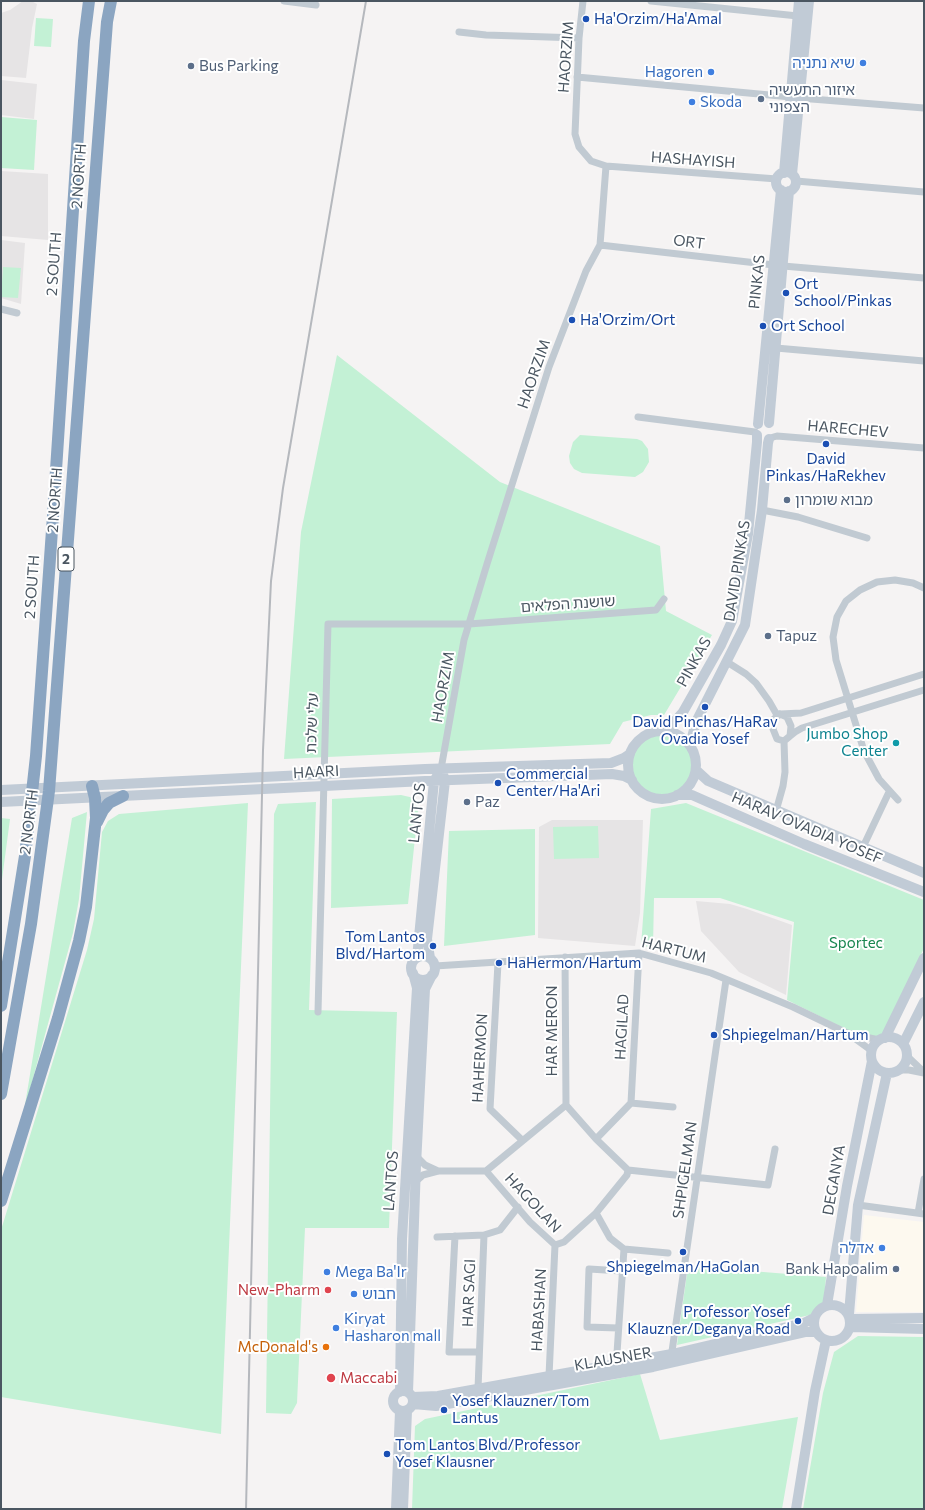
<!DOCTYPE html>
<meta charset="utf-8">
<style>
body{margin:0}
#map{position:relative;width:925px;height:1510px;overflow:hidden;background:#f5f3f3;font-family:Commissioner,sans-serif}
canvas{display:block}
.frame{position:absolute;inset:0;border:2px solid #4a5661;pointer-events:none}
</style>
<div id="map">
<canvas width="925" height="1510"></canvas>
<div class="frame"></div>
</div>
<script>
const context = document.querySelector('canvas').getContext('2d');
context.lineJoin = 'round';
function paint(path, color) { context.fillStyle = color; context.fill(path, 'evenodd'); }
const poly = rows => new Path2D(rows.map(r => 'M' + r).join(''));
function stroke(path, color, width, dash) { context.strokeStyle = color; context.lineWidth = width; context.lineCap = dash ? 'butt' : 'round'; context.setLineDash(dash || []); context.stroke(path); }
function write(font, color, halo, rows, align = 'center') {
  context.font = font + ' Commissioner,"Noto Sans Hebrew",sans-serif'; context.lineWidth = 4; context.setLineDash([]); context.textBaseline = 'middle'; context.strokeStyle = halo; context.fillStyle = color; for (const [text, x, y, turn = 0] of rows) {
    context.save(); context.translate(x, y); context.rotate((+turn || 0) * Math.PI / 180); context.textAlign = isNaN(turn) ? turn : align; if (halo) context.strokeText(text, 0, 0); context.fillText(text, 0, 0); context.restore();
  }
}
const commercial = poly([
 [864,1215,924,1222,924,1312,856,1312]
]);
const education = poly([
 [23,1,31,1,37,4,32,28,26,78,1,76,1,13,10,10],
 [1,80,37,84,34,119,1,115],
 [1,171,48,174,48,240,1,236],
 [1,240,25,243,21,304,1,298],
 [552,820,643,820,640,913,635,946,538,938,539,827],
 [696,901,730,904,747,909,792,925,786,995,739,972,701,931]
]);
const green = poly([
 [36,18,53,19,51,47,34,46],
 [1,117,37,120,34,170,1,168],
 [3,267,21,268,18,298,1,297],
 [337,355,500,482,660,546,666,611,712,635,664,715,651,715,623,722,610,744,284,759,301,532],
 [580,435,637,439,642,441,648,449,649,462,643,472,635,477,582,473,574,469,570,463,569,456,573,442],
 '632 765a30 30 0 1 1 60 0a30 30 0 1 1-60 0Z',
 [401,795,414,798,418,810,408,904,331,908,332,799],
 [316,802,309,1010,397,1012,389,1228,305,1228,297,1403,291,1414,266,1413,274,814,278,804],
 [248,803,221,1434,1,1397,1,1230,87,950,94,919,102,832,108,821,119,814],
 [686,803,924,900,924,948,884,1034,870,1041,787,1000,794,922,720,898,654,898,653,947,641,946,651,809],
 [87,812,79,899,73,933,24,1111,72,818],
 [1,818,10,819,1,887],
 [598,826,599,858,554,859,553,827],
 [535,829,535,935,444,946,449,831],
 [688,1266,826,1277,824,1302,810,1315,677,1345],
 [858,1336,924,1337,924,1509,803,1509,823,1393,834,1352],
 [640,1374,660,1440,798,1417,782,1509,412,1509,415,1426,425,1419]
]);
const street = poly([
 [284,1,316,5],
 [651,1,798,16],
 [459,32,486,35,579,38],
 [577,77,791,97],
 [799,98,924,108],
 [606,166,777,179],
 [796,181,924,192],
 [600,245,774,265],
 [783,266,924,278],
 [1,309,17,313],
 [776,348,924,361],
 [638,417,755,432],
 [770,438,777,436,924,448],
 [762,510,798,517,867,538],
 [727,662,746,674,756,683,769,701,777,715],
 [780,714,787,717,791,726,790,736,784,741,777,739,773,729,774,719,780,714],
 [781,714,801,713,924,674],
 [790,736,795,732,802,728,924,690],
 [441,769,464,640,487,564,549,367,586,271,600,245,606,166,591,161,579,147,575,134,579,38,583,1],
 [898,800,879,779,864,751,836,660,833,637,837,617,846,601,860,590,877,582,895,580,913,583,924,588],
 [776,811,783,786,785,772,784,741],
 [863,847,889,792],
 [565,957,566,1105],
 [498,963,490,1109,522,1140],
 [435,966,639,953,711,973,793,1007,847,1033,879,1040],
 [318,1012,328,624,469,624,656,610,664,599],
 [850,1035,872,1051],
 [907,1056,924,1072],
 [898,1070,909,1070,924,1073],
 [631,1103,673,1107],
 [596,1139,631,1103,639,953],
 [416,1156,425,1165,438,1171],
 [628,1170,768,1185,775,1149],
 [415,1182,423,1175,438,1171,486,1171,566,1105,596,1139,628,1170,627,1175,596,1213,564,1242,555,1245,530,1222,486,1171],
 [858,1205,924,1214],
 [596,1213,610,1238,624,1249],
 [918,1213,924,1179],
 [455,1236,449,1352,479,1352],
 [437,1237,484,1235,500,1230,518,1207],
 [624,1249,668,1253],
 [618,1328,587,1327,589,1269,622,1271],
 [617,1353,624,1249],
 [671,1358,726,980],
 [549,1376,555,1245],
 [478,1389,484,1235]
]);
const secondary = poly([
 '776 182a10 10 0 1 1 20 0a10 10 0 1 1-20 0Z',
 [784,173,799,1],
 [792,174,809,1],
 [769,423,789,191],
 [758,424,781,190],
 [666,731,683,712,721,645,732,621,748,534,757,442,757,435],
 '628 765a34 34 0 1 1 68 0a34 34 0 1 1-68 0Z',
 [690,745,696,722,745,625,762,510,768,443,769,439],
 [696,770,708,781,924,873],
 [1,790,425,769,611,763,624,758,630,754],
 [677,795,692,795,701,799,804,844,924,892],
 [1,802,425,781,612,774,624,776,632,780],
 '411 968a12 12 0 1 1 24 0a12 12 0 1 1-24 0Z',
 [417,958,434,781,437,776],
 [430,958,427,939,445,781,443,774],
 '871 1055a18 18 0 1 1 36 0a18 18 0 1 1-36 0Z',
 [885,1038,924,958],
 [903,1044,924,1002],
 '814 1323a18 18 0 1 1 36 0a18 18 0 1 1-36 0Z',
 [827,1305,847,1186,872,1061],
 [849,1314,858,1205,887,1073],
 [851,1319,924,1318],
 [850,1327,924,1329],
 '393 1401a10 10 0 1 1 20 0a10 10 0 1 1-20 0Z',
 [400,1392,402,1239,417,988,413,973],
 [408,1392,416,1165,425,989,432,975],
 [413,1397,438,1396,672,1354,804,1323,814,1318],
 [413,1404,436,1406,653,1367,806,1332,816,1332],
 [396,1509,400,1411],
 [403,1509,407,1411],
 [796,1509,815,1391,826,1340]
]);
const highway = poly([
 [97,822,103,810,109,803,123,796],
 [1,1006,25,856,36,756,53,516,84,41,89,1],
 [1,1094,31,924,49,791,107,22,111,1],
 [1,1201,58,1018,79,941,86,907,96,818,95,798,92,786]
]);
const rail = poly([
 [246,1509,263,750,271,581,283,488,366,1]
]);
const markers = [
 [586,19,4,"#1a4fb4"],
 [863,63,4,"#3f7fe0"],
 [191,66,4,"#5c6f8a"],
 [711,72,4,"#3f7fe0"],
 [761,99,4,"#5c6f8a"],
 [692,102,4,"#3f7fe0"],
 [786,293,4,"#1a4fb4"],
 [572,320,4,"#1a4fb4"],
 [763,326,4,"#1a4fb4"],
 [826,444,4,"#1a4fb4"],
 [787,500,4,"#5c6f8a"],
 [768,636,4,"#5c6f8a"],
 [705,707,4,"#1a4fb4"],
 [896,743,4,"#0f9aa8"],
 [498,783,4,"#1a4fb4"],
 [467,802,4,"#5c6f8a"],
 [433,946,4,"#1a4fb4"],
 [499,963,4,"#1a4fb4"],
 [714,1035,4,"#1a4fb4"],
 [882,1248,4,"#3f7fe0"],
 [683,1252,4,"#1a4fb4"],
 [896,1269,4,"#5c6f8a"],
 [327,1272,4,"#3f7fe0"],
 [328,1290,4,"#e0444e"],
 [354,1294,4,"#3f7fe0"],
 [798,1321,4,"#1a4fb4"],
 [336,1328,4,"#3f7fe0"],
 [326,1347,4,"#e8710a"],
 [331,1378,5,"#e0444e"],
 [444,1410,4,"#1a4fb4"],
 [387,1454,4,"#1a4fb4"]
];
const shields = [
 [66,559,16]
];
const shieldNames = [
 ["2",66,559]
];
const transitNames = [
 ["Ha'Orzim/Ha'Amal",594,19],
 ["Ort",794,284],
 ["School/Pinkas",794,301],
 ["Ha'Orzim/Ort",580,320],
 ["Ort School",771,326],
 ["David",826,459,"center"],
 ["Pinkas/HaRekhev",826,476,"center"],
 ["David Pinchas/HaRav",705,722,"center"],
 ["Ovadia Yosef",705,739,"center"],
 ["Commercial",506,774],
 ["Center/Ha'Ari",506,791],
 ["Tom Lantos",425,937,"right"],
 ["Blvd/Hartom",425,954,"right"],
 ["HaHermon/Hartum",507,963],
 ["Shpiegelman/Hartum",722,1035],
 ["Shpiegelman/HaGolan",683,1267,"center"],
 ["Professor Yosef",790,1312,"right"],
 ["Klauzner/Deganya Road",790,1329,"right"],
 ["Yosef Klauzner/Tom",452,1401],
 ["Lantus",452,1418],
 ["Tom Lantos Blvd/Professor",395,1445],
 ["Yosef Klausner",395,1462]
];
const streetNames = [
 ["HAORZIM",566,57,-86],
 ["HASHAYISH",693,160,4],
 ["2 NORTH",79,176,-86],
 ["ORT",689,242,7],
 ["2 SOUTH",54,264,-86],
 ["PINKAS",757,282,-84],
 ["HAORZIM",534,374,-71],
 ["HARECHEV",848,429,5],
 ["2 NORTH",55,500,-86],
 ["DAVID PINKAS",737,571,-81],
 ["2 SOUTH",32,587,-86],
 ["שושנת הפלאים",568,604,-4],
 ["PINKAS",694,662,-61],
 ["HAORZIM",443,687,-80],
 ["עלי שלכת",312,723,-88],
 ["HAARI",316,772,-3],
 ["LANTOS",417,813,-84],
 ["2 NORTH",29,822,-83],
 ["HARAV OVADIA YOSEF",807,828,23],
 ["HARTUM",674,950,14],
 ["HAGILAD",622,1027,-87],
 ["HAR MERON",552,1031,-90],
 ["HAHERMON",480,1058,-87],
 ["SHPIGELMAN",685,1170,-82],
 ["DEGANYA",834,1180,-80],
 ["LANTOS",391,1181,-86],
 ["HAGOLAN",533,1203,47],
 ["HAR SAGI",469,1293,-88],
 ["HABASHAN",539,1310,-87],
 ["KLAUSNER",613,1359,-10]
];
const shopNames = [
 ["שיא נתניה",855,63,"right"],
 ["Hagoren",703,72,"right"],
 ["Skoda",700,102],
 ["אדלה",874,1248,"right"],
 ["Mega Ba'Ir",335,1272],
 ["חבוש",362,1294],
 ["Kiryat",344,1319],
 ["Hasharon mall",344,1336]
];
const serviceNames = [
 ["Bus Parking",199,66],
 ["איזור התעשיה",769,90],
 ["הצפוני",769,107],
 ["מבוא שומרון",795,500],
 ["Tapuz",776,636],
 ["Paz",475,802],
 ["Bank Hapoalim",888,1269,"right"]
];
const cultureNames = [
 ["Jumbo Shop",888,734],
 ["Center",888,751]
];
const parkNames = [
 ["Sportec",856,943]
];
const healthNames = [
 ["New-Pharm",320,1290],
 ["Maccabi",340,1378,"left"]
];
const foodNames = [
 ["McDonald's",318,1347]
];
paint(commercial, '#fdf9ef');
paint(education, '#e6e4e5');
paint(green, '#c3f1d5');
stroke(street, '#c1cad2', 7);
stroke(secondary, '#c1cbd6', 10);
stroke(highway, '#8ba5c1', 12);
stroke(rail, '#b5b8bd', 2);
for (const [x, y, r, color] of markers) { const dot = new Path2D(); dot.arc(x, y, r, 0, 2 * Math.PI); context.fillStyle = color; context.fill(dot); stroke(dot, '#fff', 1.5); }
for (const [x, y, w] of shields) { const box = new Path2D(); box.roundRect(x - w / 2, y - 12, w, 24, 3); context.fillStyle = '#fff'; context.fill(box); stroke(box, '#4a5661', 1); }
write('bold 14px', '#4a5661', null, shieldNames);
write('15px', '#164399', '#fff', transitNames, 'left');
write('15px', '#4a5661', '#fff', streetNames);
write('15px', '#366cbe', '#fff', shopNames, 'left');
write('15px', '#4e5e75', '#fff', serviceNames, 'left');
write('15px', '#0d838f', '#fff', cultureNames, 'right');
write('15px', '#17864f', '#fff', parkNames);
write('15px', '#be3a42', '#fff', healthNames, 'right');
write('15px', '#c56008', '#fff', foodNames, 'right');
</script>
